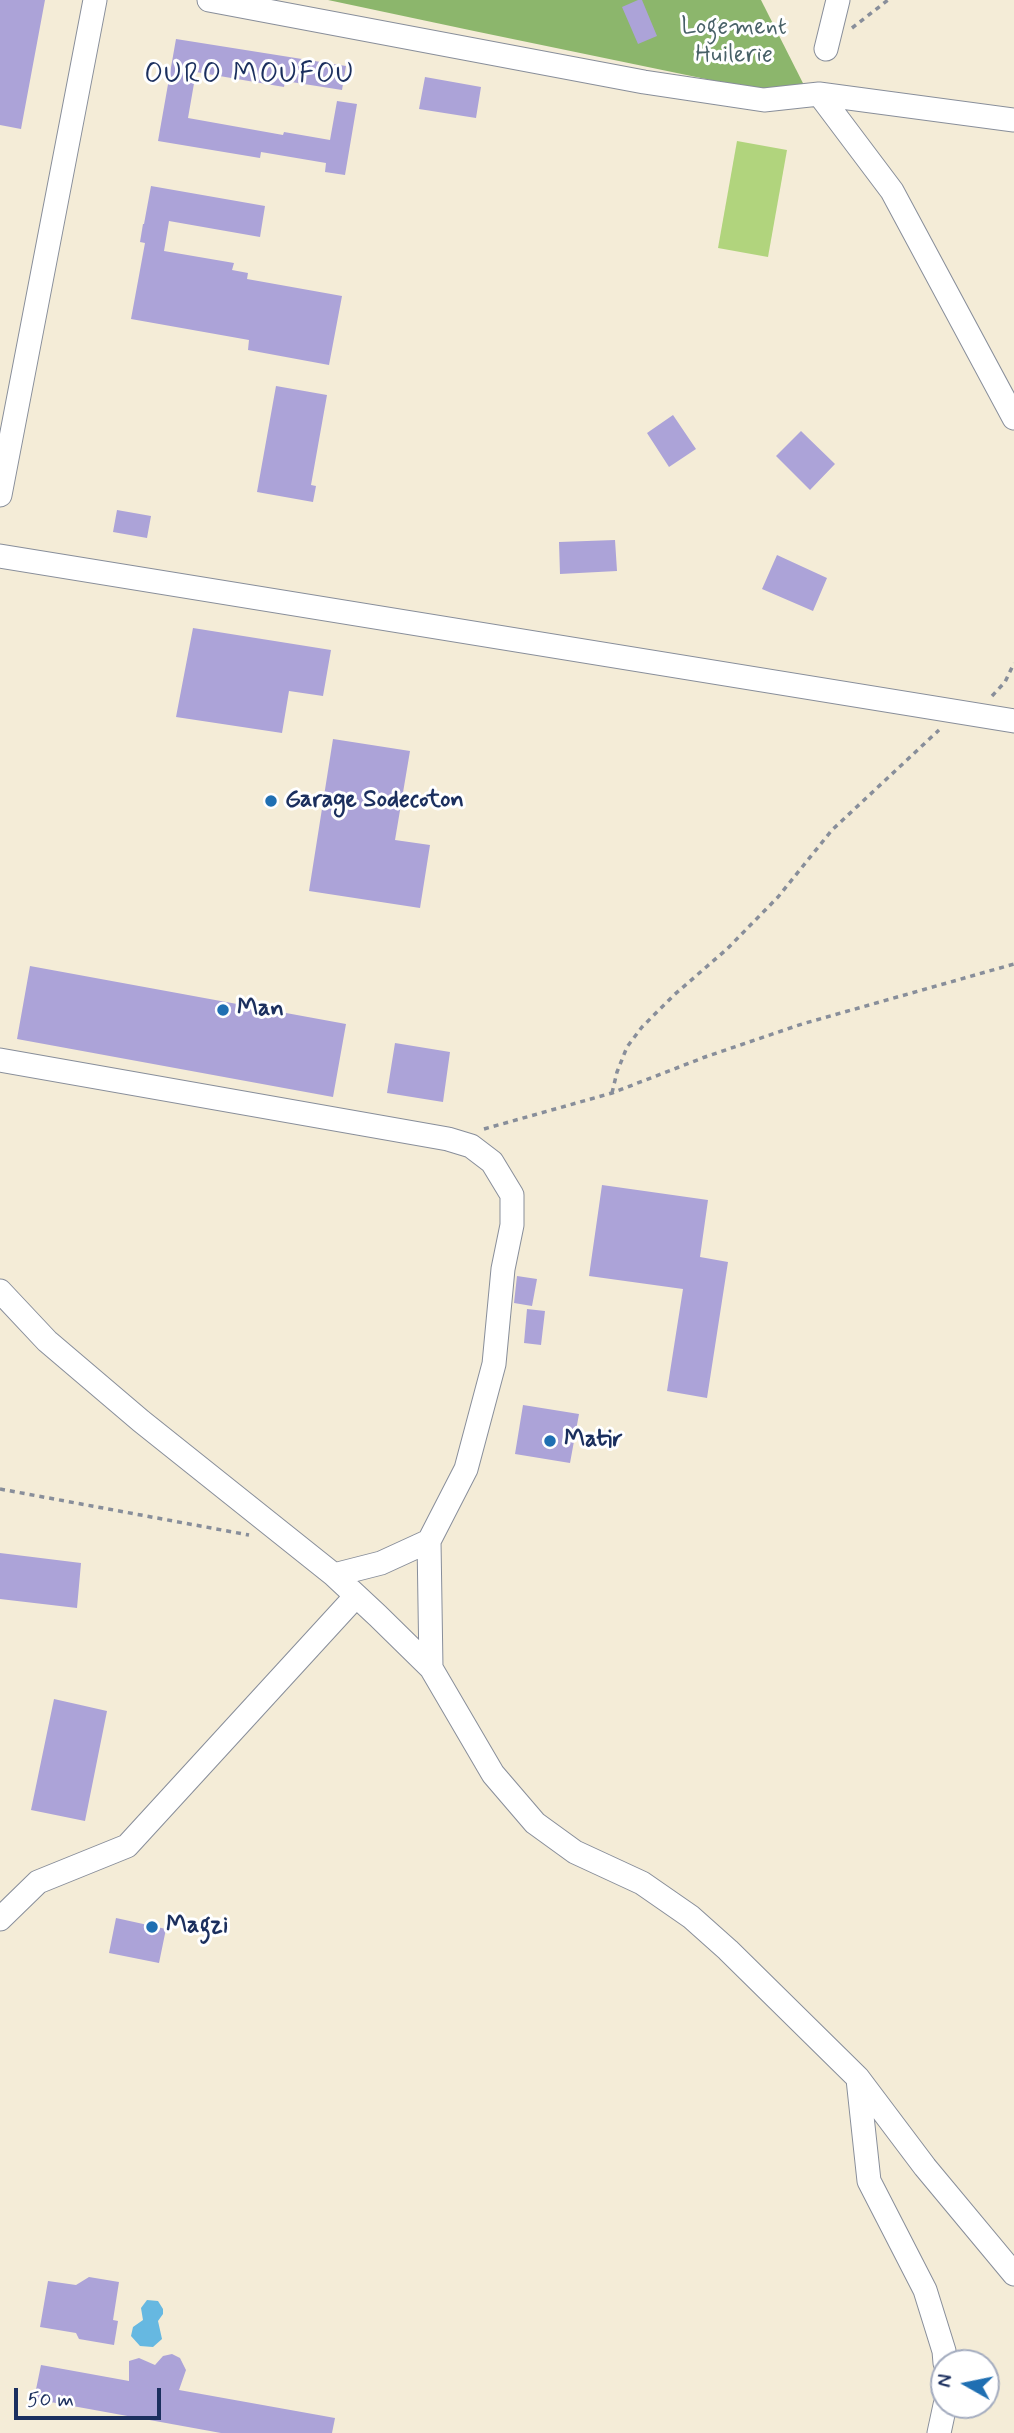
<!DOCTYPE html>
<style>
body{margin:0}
#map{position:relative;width:1014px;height:2433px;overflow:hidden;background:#f4ecd7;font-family:Mynerve,sans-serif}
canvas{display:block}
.north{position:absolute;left:930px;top:2349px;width:70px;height:70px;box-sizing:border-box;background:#fff;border:2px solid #a4acbf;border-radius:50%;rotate:279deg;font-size:19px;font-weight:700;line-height:28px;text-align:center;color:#1b2f5e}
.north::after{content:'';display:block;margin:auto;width:24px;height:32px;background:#1f6fb2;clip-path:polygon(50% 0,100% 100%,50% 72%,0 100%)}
.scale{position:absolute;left:14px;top:2388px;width:147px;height:32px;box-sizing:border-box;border:4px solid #1b2f5e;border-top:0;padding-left:9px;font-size:21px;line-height:24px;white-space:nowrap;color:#1b2f5e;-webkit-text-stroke:5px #fff;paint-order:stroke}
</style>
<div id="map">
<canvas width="1014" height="2433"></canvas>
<div class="north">N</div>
<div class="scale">50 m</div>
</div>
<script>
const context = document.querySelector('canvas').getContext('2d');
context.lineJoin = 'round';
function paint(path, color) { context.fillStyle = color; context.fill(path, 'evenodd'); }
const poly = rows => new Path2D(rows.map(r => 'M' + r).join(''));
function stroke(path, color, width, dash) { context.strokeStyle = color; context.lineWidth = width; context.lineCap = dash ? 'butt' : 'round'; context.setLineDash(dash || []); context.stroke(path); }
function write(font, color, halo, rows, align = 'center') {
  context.font = font + ' Mynerve,sans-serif'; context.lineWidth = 6; context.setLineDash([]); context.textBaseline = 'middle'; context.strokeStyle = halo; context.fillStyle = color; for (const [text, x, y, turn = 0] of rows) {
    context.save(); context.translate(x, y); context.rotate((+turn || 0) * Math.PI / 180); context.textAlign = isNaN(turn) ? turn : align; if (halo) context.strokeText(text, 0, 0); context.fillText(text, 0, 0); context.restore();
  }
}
const green = poly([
 [737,141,787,150,768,257,718,248]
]);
const forest = poly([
 [328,0,761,0,812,101,474,31]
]);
const water = poly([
 [147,2300,158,2301,163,2309,163,2314,158,2321,162,2339,153,2347,140,2346,131,2336,133,2327,143,2320,141,2308]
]);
const building = poly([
 [0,0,45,0,21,129,0,125],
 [638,0,642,0,657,36,638,44,622,7],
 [176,39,346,66,342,90,285,81,284,87,196,72,188,118,283,135,284,132,330,140,337,101,357,104,345,175,325,172,326,163,261,152,260,158,158,141],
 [425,77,481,87,476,118,419,109],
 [151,186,265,206,260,237,169,221,164,251,234,263,232,270,248,273,247,279,342,296,329,365,248,350,249,340,131,319,145,243,140,242,143,224,144,224],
 [276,386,327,395,311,485,316,486,313,502,257,492],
 [673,415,696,449,669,467,647,433],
 [801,431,835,464,810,490,776,456],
 [117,510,151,516,147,538,113,532],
 [615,540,617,571,560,574,559,542],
 [777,555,827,578,813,611,762,589],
 [193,628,331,650,323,696,289,691,282,733,176,717],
 [333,739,410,751,395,840,430,845,420,908,309,891],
 [30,966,346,1024,333,1097,17,1039],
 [395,1043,450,1052,443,1102,387,1093],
 [602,1185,708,1200,700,1257,728,1262,707,1398,667,1391,683,1289,589,1276],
 [517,1276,537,1279,532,1306,514,1303],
 [527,1309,545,1311,541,1345,524,1343],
 [523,1405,579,1414,570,1463,515,1454],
 [0,1553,81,1563,77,1608,0,1599],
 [54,1699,107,1711,85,1821,31,1810],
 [116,1918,166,1929,159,1963,109,1953],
 [89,2277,119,2282,113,2320,118,2321,114,2345,79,2339,76,2333,40,2327,48,2281,76,2285],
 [172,2354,180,2358,186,2370,179,2390,335,2418,332,2433,221,2433,34,2399,41,2365,129,2381,129,2361,139,2358,155,2365,163,2356]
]);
const path = poly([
 [852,28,888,0],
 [992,696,1005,682,1014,663],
 [612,1093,617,1072,627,1047,642,1027,674,995,727,949,778,897,832,830,939,730],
 [484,1129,612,1093,705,1057,802,1024,1014,964],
 [0,1489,249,1535]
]);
const minor = poly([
 [209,0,644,82,764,100,819,94,892,191,1014,418],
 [826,49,838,0],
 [819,94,1014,120],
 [0,495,95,0],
 [0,556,1014,721],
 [0,1060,448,1139,471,1146,492,1162,512,1195,512,1225,503,1269,494,1364,466,1469,429,1541,431,1668],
 [0,1291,47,1341,141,1421,334,1575,378,1616,431,1668,493,1774,535,1823,575,1852,642,1883,691,1917,728,1950,858,2078,925,2167,1014,2274],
 [334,1575,381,1563,429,1541],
 [0,1919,38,1882,127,1846,356,1596],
 [858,2079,869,2181,925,2290,944,2351,945,2363],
 [939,2433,945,2405]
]);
const markers = [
 [271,801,7,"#1f6fb2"],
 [223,1010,7,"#1f6fb2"],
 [550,1441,7,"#1f6fb2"],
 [152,1927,7,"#1f6fb2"]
];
const parkNames = [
 ["Logement",734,28],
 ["Huilerie",734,56]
];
const poiNames = [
 ["Garage Sodecoton",285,801],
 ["Man",237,1010],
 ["Matir",564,1441],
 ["Magzi",166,1927]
];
const quarterNames = [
 ["OURO MOUFOU",250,76]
];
paint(green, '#b1d47d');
paint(forest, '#8cb66c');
paint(water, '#66b8e1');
paint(building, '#aca3d8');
stroke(minor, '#888e9a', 25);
stroke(path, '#888e9a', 3.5, [5, 5]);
stroke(minor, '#fff', 23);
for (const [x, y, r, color] of markers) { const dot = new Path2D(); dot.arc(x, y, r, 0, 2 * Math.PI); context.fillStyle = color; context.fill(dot); stroke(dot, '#fff', 2.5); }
write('24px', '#486167', '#fff', parkNames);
write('bold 24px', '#1b2f5e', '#fff', poiNames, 'left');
context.letterSpacing = '2px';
write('28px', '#1b2f5e', '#fff', quarterNames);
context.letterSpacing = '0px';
</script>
